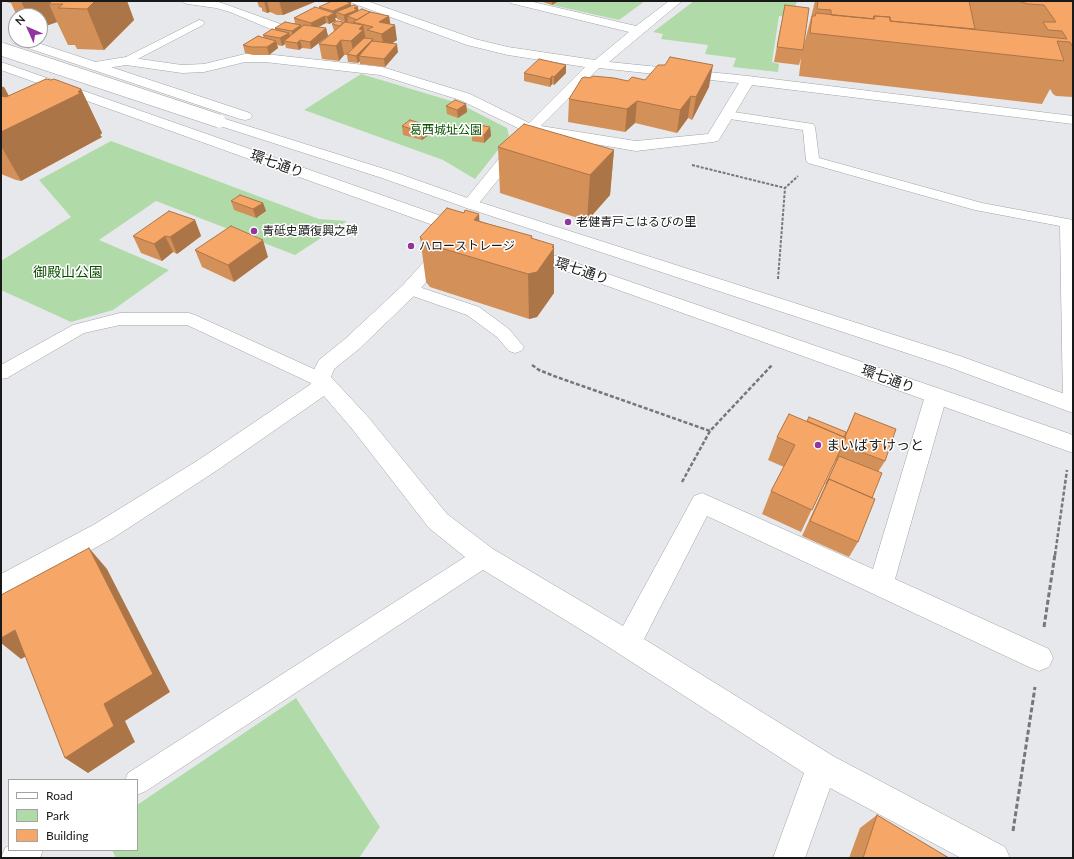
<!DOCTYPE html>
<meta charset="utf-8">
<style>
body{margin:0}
#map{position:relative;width:1074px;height:859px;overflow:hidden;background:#e7e8eb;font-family:Lato,sans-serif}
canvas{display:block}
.frame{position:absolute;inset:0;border:2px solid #19191a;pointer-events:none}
.legend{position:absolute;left:8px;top:779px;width:130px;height:72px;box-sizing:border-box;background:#fff;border:1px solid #a3a3a3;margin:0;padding:5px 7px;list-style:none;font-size:12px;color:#19191a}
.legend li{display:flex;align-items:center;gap:8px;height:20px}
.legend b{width:20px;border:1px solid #a3a3a3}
.north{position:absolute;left:8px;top:8px;width:40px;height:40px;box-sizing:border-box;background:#fff;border:1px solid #a3a3a3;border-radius:50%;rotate:315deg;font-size:11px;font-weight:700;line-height:16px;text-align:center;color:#19191a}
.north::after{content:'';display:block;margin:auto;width:14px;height:18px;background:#9235a0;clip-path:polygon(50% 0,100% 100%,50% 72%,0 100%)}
</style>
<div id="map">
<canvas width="1074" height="859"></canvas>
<div class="frame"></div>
<ul class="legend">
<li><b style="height:5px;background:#fff"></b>Road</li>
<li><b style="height:11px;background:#b0dba9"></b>Park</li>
<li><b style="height:11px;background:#f6a767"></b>Building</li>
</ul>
<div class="north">N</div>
</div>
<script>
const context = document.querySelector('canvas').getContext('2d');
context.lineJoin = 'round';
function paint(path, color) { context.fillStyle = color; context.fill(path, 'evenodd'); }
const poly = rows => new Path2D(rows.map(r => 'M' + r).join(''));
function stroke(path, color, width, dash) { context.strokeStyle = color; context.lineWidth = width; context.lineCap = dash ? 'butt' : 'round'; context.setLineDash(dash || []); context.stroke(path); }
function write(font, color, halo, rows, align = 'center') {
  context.font = font + ' Lato,"Noto Sans JP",sans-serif'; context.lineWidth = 3; context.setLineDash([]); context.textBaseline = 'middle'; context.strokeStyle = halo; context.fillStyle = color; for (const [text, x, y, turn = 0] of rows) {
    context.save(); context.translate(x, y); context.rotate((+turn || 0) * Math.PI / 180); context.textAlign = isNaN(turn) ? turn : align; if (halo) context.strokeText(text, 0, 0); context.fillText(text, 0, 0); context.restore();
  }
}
const green = poly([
 [560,1,645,1,619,20,552,5],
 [694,1,800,1,796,3,796,17,779,16,772,62,779,64,778,72,733,67,736,58,705,54,708,45,661,39,663,34,653,32],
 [361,74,458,103,507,128,509,136,475,179,443,160,304,110],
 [111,141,319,219,347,221,295,255,156,201,99,240,169,270,113,310,71,322,1,290,1,261,71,217,39,180],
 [296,698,380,827,359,858,116,858,112,850,137,850,137,805]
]);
const pathFar2 = poly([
 [692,165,785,188],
 [778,279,785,188,798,176]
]);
const pathFar1 = poly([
 [532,365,539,370,554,376,710,431],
 [682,482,710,431,772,365],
 [1055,555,1067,470]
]);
const path = poly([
 [1044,627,1055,554],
 [1013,831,1035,687]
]);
const lane = poly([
 [199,20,203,21,204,23,203,25,130,63,126,64,120,61,122,59,199,20],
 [727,111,813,124,815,127,819,158,982,203,1073,220,1073,412,1065,410,1063,405,1060,226,975,210,808,163,806,160,803,130,723,118,721,115,723,112,727,111],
 [410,284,479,307,509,329,524,347,521,351,515,353,509,351,497,337,467,315,404,293,402,289,404,285,410,284],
 [120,313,189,313,195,315,325,374,328,379,325,384,319,385,313,384,187,325,120,325,84,333,7,378,1,379,1,365,73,325,120,313],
 [484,548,492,550,495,557,492,564,146,791,137,795,137,780,125,780,128,773,476,550,484,548],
 [9,846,9,850,43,850,40,858,1,858,5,848,9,846]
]);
const street = poly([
 [182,1,214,1,222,3,283,25,285,28,283,31,279,32,275,31,230,12,216,8,188,4,184,3,182,1],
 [350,1,367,1,475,39,508,47,595,60,629,32,510,3,508,1,529,1,636,26,669,1,682,1,609,62,748,76,1073,116,1073,124,752,85,720,138,718,141,713,142,636,151,535,134,476,207,470,209,464,207,462,204,522,130,460,100,380,75,265,62,245,62,204,72,182,73,126,65,95,70,90,69,88,66,90,63,95,62,126,57,182,65,204,64,245,54,265,54,382,67,470,94,529,123,585,67,508,55,467,45,352,3,350,1],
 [599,68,739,83,708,134,636,141,541,126,599,68],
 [444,245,450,246,453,250,417,293,359,349,334,369,331,377,369,418,447,514,493,549,623,626,694,496,702,493,873,569,925,396,929,390,936,388,943,390,947,396,895,579,1049,649,1053,658,1049,667,1039,671,1029,667,707,516,644,639,833,756,1005,847,1010,858,961,858,830,788,805,858,773,858,804,773,593,637,475,565,429,528,353,430,324,396,216,471,113,538,10,595,1,599,1,574,95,524,200,459,311,384,309,379,319,360,345,339,403,285,438,246,444,245]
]);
const primary = poly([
 [13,37,16,37,16,40,29,40,250,113,252,116,250,119,245,120,240,119,13,43,11,40,13,37],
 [1,62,470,226,473,230,470,234,464,235,458,234,1,70,1,62],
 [219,117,394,172,476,201,960,356,1073,397,1073,413,946,366,464,207,382,178,214,124,212,121,214,118,219,117],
 [527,246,1073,435,1073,453,521,255,518,251,521,247,527,246]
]);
const primaryBridge = poly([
 [1,49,219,121]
]);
const wall = poly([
 [2,1,127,1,134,20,104,50,77,49,75,45,68,45,57,22,40,28,40,16,17,16,11,3],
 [257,1,317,1,283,15,277,15,270,12,267,13,262,11,262,8,259,7],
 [540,1,559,1,552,5],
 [815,1,1073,1,1073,97,1056,96,1053,94,1050,89,1042,104,799,76,801,58,799,65,774,62,782,20,785,5,803,49],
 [351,6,359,11,370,12,389,16,390,24,397,40,392,43,398,52,385,67,360,64,360,61,358,63,348,62,347,55,344,55,339,61,322,59,319,44,334,31,332,24,344,22,337,19,337,18,335,18,336,21,329,24,326,23,319,27,326,28,328,36,311,49,302,48,299,50,286,48,285,44,282,46,277,45,278,48,269,55,253,55,245,53,243,45,264,38,263,35,275,30,275,28,295,23,294,18,319,9,319,7],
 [566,65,566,73,554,85,552,84,550,87,524,81,524,73],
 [590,78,628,81,645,80,709,87,692,120,688,118,677,133,635,123,625,132,568,122,569,99],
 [1,86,4,87,9,96,81,89,102,133,100,135,102,137,21,181,16,180,1,174],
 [466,104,467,112,458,118,447,114,446,106],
 [402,126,430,134,422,140,403,135],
 [490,127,491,136,484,143,472,141,472,133],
 [498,147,614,150,610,195,587,221,500,193],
 [231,201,263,203,266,211,256,218,234,210],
 [195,220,201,236,177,254,173,252,162,261,141,253,133,236],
 [480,221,532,239,554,248,554,293,537,317,529,319,430,287,426,282,420,237],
 [195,250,268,257,234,282,202,267],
 [855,413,885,461,878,472,872,498,858,542,849,557,802,536,836,461,835,461,801,532,762,514,771,491,784,467,768,460,777,437,844,437],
 [877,815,949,858,849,858,860,828]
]);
const shadedWall = poly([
 [21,1,52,1,53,4,49,4,57,22,40,28,40,16,28,16],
 [95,1,127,1,134,20,104,50,87,9,63,4],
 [264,1,267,1,270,12,267,13],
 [279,1,317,1,283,15],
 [552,1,559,1,552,5],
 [351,3,352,11,336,12,337,18,335,18,336,21,329,24,327,17,333,14,333,11],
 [358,7,359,14,347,16,348,21,345,23,344,15,354,8],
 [325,16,326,23,312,30,311,23],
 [389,16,391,28,395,25,397,40,384,49,379,22],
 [301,25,303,32,293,39,292,31],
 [363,25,366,40,354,55,351,41,359,29],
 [326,28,328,36,311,49,310,42],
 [289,33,291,40,284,41,285,44,282,46,280,38],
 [373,39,374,47,359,56,360,61,358,63,356,56],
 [300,40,302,48,299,50,297,43],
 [341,40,344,55,339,61,336,46],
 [276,41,278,48,269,55,267,47],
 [397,44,398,52,385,67,384,59],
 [566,65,566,73,554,85,554,77],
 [713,65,709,87,692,120,696,97],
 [552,76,552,84,550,87,550,79],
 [4,87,22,121,78,92,81,89,102,133,100,135,102,137,21,181,1,146,1,88],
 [691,96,688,118,677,133,680,110],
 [637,101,635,123,625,132,627,109],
 [466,104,467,112,458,118,457,110],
 [429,126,430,134,422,140,421,132],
 [490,127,491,136,484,143,484,135],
 [614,150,610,195,587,221,590,175],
 [263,203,266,211,256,218,253,209],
 [479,214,482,259,474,220],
 [195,220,201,236,177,254,170,237],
 [165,236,173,252,162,261,154,244],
 [532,236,533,273,554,245,554,249,554,248,554,293,537,317,529,319,528,274,531,238],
 [263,240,268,257,234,282,228,265],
 [89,548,107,569,170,692,125,721,135,742,88,773,65,758],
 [15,630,38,650,21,659,1,643,1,638]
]);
const building = poly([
 [52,1,95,1,87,9,58,8,63,4,49,4,52,1],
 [332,1,344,1,351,3,333,11,319,7,332,1],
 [818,1,969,1,975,29,890,21,890,17,874,16,873,19,831,15,831,10,817,9,818,1],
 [1018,1,1073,1,1073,47,1070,42,1057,41,1064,61,810,33,812,16,815,16,816,13,875,19,874,16,890,17,890,21,1067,39,1062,31,1048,30,1043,22,1056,22,1044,5,1028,4,1018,1],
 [354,5,358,7,354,8,357,10,344,15,336,12,354,5],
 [785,5,809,8,803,50,777,47,785,5],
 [315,7,334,13,327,17,325,16,311,23,294,18,315,7],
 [362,9,370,12,357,20,347,16,362,9],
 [370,12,389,16,379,22,395,25,382,34,367,30,373,27,353,22,370,12],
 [337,21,343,22,340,26,332,24,337,21],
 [285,22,301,25,292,31,275,28,285,22],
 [345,22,363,25,359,29,363,30,351,41,341,40,336,46,319,44,345,22],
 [304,25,326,28,310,42,300,40,297,43,284,41,304,25],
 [272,29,289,33,280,38,263,35,272,29],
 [258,36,276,41,267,47,251,47,243,45,258,36],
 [364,38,373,39,356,56,347,54,364,38],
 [372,41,397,44,384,59,359,56,372,41],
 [670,57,713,65,696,97,691,96,680,110,637,101,627,109,569,99,582,78,585,77,590,78,593,76,614,78,628,81,632,77,645,80,658,65,665,65,670,57],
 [539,59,566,65,554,77,552,76,550,79,524,73,539,59],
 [46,79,51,80,54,79,81,89,78,92,81,93,1,132,1,96,6,97,46,79],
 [455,100,466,104,457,110,446,106,455,100],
 [410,120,429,126,421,132,402,126,410,120],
 [524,124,614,150,590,175,498,147,524,124],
 [479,125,490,127,484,135,472,133,479,125],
 [240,195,263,203,253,209,231,201,240,195],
 [447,208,464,213,465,210,479,214,474,220,532,236,531,238,554,245,552,247,554,248,537,272,528,274,424,243,420,237,447,208],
 [169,211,195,220,170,237,165,236,154,244,133,236,169,211],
 [231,226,263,240,228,265,195,250,231,226],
 [855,413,896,429,885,461,843,445,846,438,845,437,855,413],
 [789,414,846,438,812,510,771,491,795,445,777,437,789,414],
 [809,417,846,432,844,437,807,421,809,417],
 [839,456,882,473,872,498,829,479,826,484,839,456],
 [829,479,875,499,858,542,810,521,829,479],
 [89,548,153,674,104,704,114,726,65,758,15,630,1,638,1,595,89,548],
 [877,815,949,858,863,858,877,815]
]);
const markers = [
 [568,222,4,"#9235a0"],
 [254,231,4,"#9235a0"],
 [411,246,4,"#9235a0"],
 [818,445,4,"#9235a0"]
];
const farParknames = [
 ["葛西城址公園",446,130]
];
const farPoinames = [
 ["老健青戸こはるびの里",576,222],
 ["青砥史蹟復興之碑",262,231],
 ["ハローストレージ",419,246]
];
const streetNames = [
 ["環七通り",277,164,20],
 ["環七通り",582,271,19],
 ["環七通り",888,379,20]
];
const parkNames = [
 ["御殿山公園",68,272]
];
const poiNames = [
 ["まいばすけっと",826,445]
];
paint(green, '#b0dba9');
stroke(lane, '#a1a3a5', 1);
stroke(street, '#a1a3a5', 1);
stroke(primary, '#a1a3a5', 1);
stroke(pathFar2, '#767779', 2, [3, 1.5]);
stroke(pathFar1, '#767779', 2.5, [4, 2]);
stroke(path, '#767779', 3, [5, 2.5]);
paint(lane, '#fff');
paint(street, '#fff');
paint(primary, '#fff');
stroke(primaryBridge, '#a1a3a5', 14, []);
stroke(primaryBridge, '#fff', 13);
paint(wall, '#d49059');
paint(shadedWall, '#ac7548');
paint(building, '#f6a767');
stroke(building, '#ac7548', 1);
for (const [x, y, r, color] of markers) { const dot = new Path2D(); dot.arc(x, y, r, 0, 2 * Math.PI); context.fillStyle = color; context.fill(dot); stroke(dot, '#fff', 1.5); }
write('12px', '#0b4f00', '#fff', farParknames);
write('12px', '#19191a', '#fff', farPoinames, 'left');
write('14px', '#19191a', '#fff', streetNames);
write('14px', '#0b4f00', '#fff', parkNames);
write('14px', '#19191a', '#fff', poiNames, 'left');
</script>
